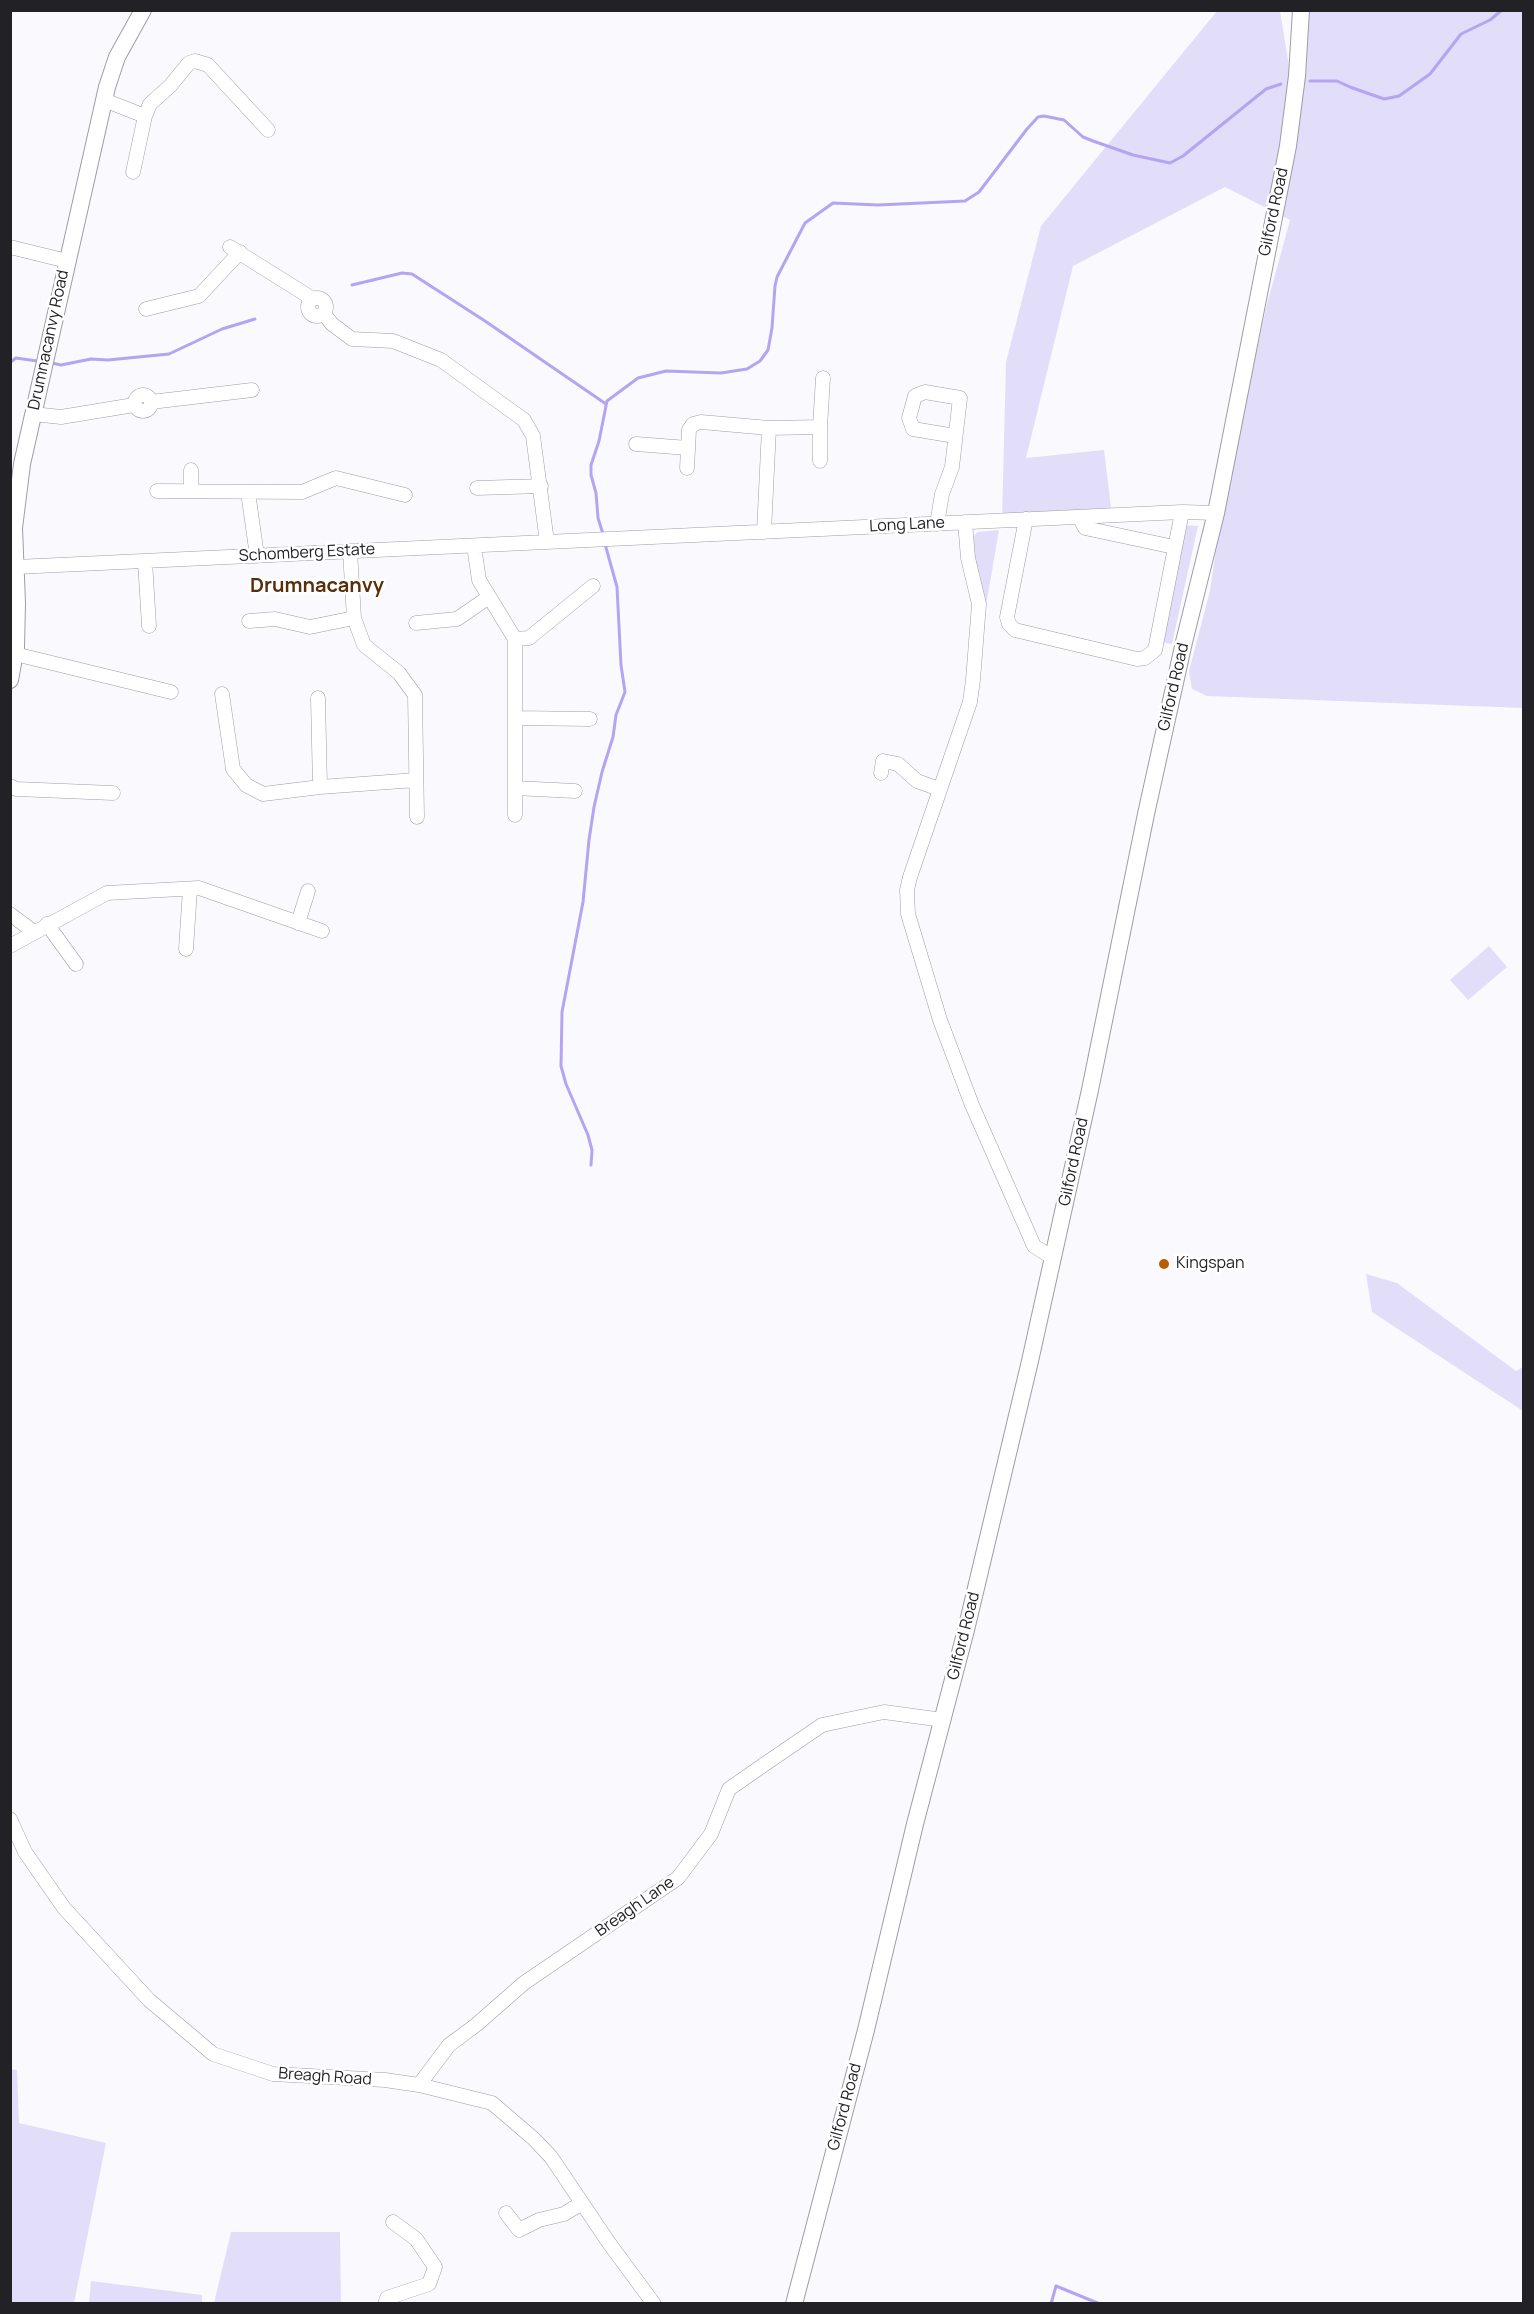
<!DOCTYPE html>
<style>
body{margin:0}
#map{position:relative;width:1534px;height:2314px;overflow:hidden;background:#fafafe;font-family:Manrope,sans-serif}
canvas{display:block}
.frame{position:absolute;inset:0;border:12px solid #222125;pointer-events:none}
</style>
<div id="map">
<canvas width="1534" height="2314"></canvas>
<div class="frame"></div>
</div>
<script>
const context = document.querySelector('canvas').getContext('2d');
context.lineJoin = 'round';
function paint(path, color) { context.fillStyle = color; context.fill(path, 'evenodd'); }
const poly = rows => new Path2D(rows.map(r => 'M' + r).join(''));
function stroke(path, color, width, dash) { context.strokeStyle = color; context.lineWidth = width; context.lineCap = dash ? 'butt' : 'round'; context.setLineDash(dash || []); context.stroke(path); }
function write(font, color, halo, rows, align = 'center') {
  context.font = font + ' Manrope,sans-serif'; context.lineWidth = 5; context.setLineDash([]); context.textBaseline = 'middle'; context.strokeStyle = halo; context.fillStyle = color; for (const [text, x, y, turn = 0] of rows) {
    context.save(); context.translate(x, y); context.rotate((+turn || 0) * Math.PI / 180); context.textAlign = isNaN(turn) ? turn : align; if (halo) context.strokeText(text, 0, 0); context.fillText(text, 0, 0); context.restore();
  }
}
const green = poly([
 [1217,11,1280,11,1299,127,1303,11,1523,11,1523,708,1207,696,1192,689,1189,671,1210,591,1218,535,1252,371,1267,304,1290,220,1225,187,1073,266,1026,458,1104,450,1112,515,1002,520,1006,362,1041,226],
 [1184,525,1198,526,1172,644,1160,642],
 [999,530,986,606,971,541,977,532],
 [1489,946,1507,967,1468,1000,1450,980],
 [1366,1274,1397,1283,1516,1371,1523,1367,1523,1411,1372,1312],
 [10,2069,17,2070,19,2123,106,2143,74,2303,11,2303],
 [231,2232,340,2232,341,2303,214,2303],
 [91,2281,202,2295,202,2303,89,2303]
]);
const stream = poly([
 [1310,81,1337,81,1350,87,1384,99,1399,96,1430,74,1461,34,1490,20,1502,10],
 [352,285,402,273,412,274,485,321,606,404],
 [12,361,16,358,37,361],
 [52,363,61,365,91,359,108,360,169,354,222,329,255,319],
 [603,534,598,518,596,493,591,475,591,465,599,441,607,401,638,378,666,371,721,373,747,369,760,361,768,350,772,328,775,286,777,277,805,223,833,203,878,205,965,201,979,192,1027,129,1038,117,1044,116,1064,120,1083,137,1093,141,1133,155,1170,163,1183,156,1266,89,1281,84],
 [591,1165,592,1150,588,1135,566,1084,561,1066,562,1012,583,902,589,840,594,807,602,772,613,737,616,715,625,692,621,665,617,587,605,544],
 [1051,2304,1056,2286,1100,2304]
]);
const minor = poly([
 [104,100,145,116],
 [133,172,145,116,150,104,170,86,189,63,195,61,208,65,268,130],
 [10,247,67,261],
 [230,247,313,299],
 '308 307a9 9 0 1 1 18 0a9 9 0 1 1-18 0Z',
 [146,309,199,296,240,252],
 [324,314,332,324,352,339,393,341,441,360,524,420,533,436,547,542],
 '135 403a8 8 0 1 1 16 0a8 8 0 1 1-16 0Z',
 [151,402,252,390],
 [33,414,61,417,134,405],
 [820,427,823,378],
 [636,444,688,448],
 [687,468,689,430,693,424,701,422,769,428],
 [191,470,191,491],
 [477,488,541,486],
 [157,491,302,492,336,478,405,495],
 [248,492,257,556],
 [1079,517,1085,528,1174,547],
 [1026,519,1007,617,1009,624,1015,630,1137,659,1145,658,1155,650,1182,512],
 [965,522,968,558,979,604,973,680,970,702,910,877,907,890,908,914,940,1020,972,1105,1034,1246,1053,1258],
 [937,524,942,494,952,467,960,398,925,392,915,396,909,418,913,429,955,436],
 [764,532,769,428,820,427,820,461],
 [474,546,479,580,515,639,515,815],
 [350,551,354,618,364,645,399,673,415,695,417,817],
 [145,561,149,626],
 [16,567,1182,512,1216,513],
 [249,621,275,619,310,627,354,618],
 [416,623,457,619,489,597],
 [515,639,529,638,593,586],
 [15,654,171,692],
 [222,694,233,769,246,785,263,794,320,787,416,780],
 [318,698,320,787],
 [515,718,590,719],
 [881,773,883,761,898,764,917,781,939,789],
 [10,786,16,789,113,793],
 [515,788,575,791],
 [10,914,34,932],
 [298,923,308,891],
 [47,924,76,964],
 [10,946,107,893,199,888,322,931],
 [186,949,190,889],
 [10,1819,25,1852,64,1908,149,2000,213,2054,273,2074,385,2080,419,2085,492,2103,534,2139,551,2157,609,2243,654,2304],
 [419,2085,449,2045,476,2025,524,1983,678,1878,711,1834,729,1789,762,1766,822,1725,884,1712,943,1720],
 [506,2213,519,2230,539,2220,564,2214,582,2203],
 [385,2304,387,2298,429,2284,435,2267,416,2239,393,2222]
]);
const major = poly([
 [10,680,16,647,17,603,14,528,22,464,107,87,117,57,143,10],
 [794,2304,866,2030,915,1824,966,1630,1030,1361,1090,1090,1146,814,1184,642,1216,513,1288,146,1297,76,1301,10]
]);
const markers = [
 [1164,1264,6,"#b85d01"]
];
const streetNames = [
 ["Gilford Road",1274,212,-78],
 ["Drumnacanvy Road",49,340,-78],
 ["Long Lane",907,525,-3],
 ["Schomberg Estate",307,553,-3],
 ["Gilford Road",1174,687,-77],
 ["Gilford Road",1074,1162,-78],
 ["Gilford Road",964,1636,-76],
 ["Breagh Lane",635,1907,-35],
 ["Breagh Road",325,2077,4],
 ["Gilford Road",845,2107,-75]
];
const poiNames = [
 ["Kingspan",1176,1264]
];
const quarterNames = [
 ["Drumnacanvy",317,586]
];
paint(green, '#e2def9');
stroke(stream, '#b4a4f2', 3);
stroke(minor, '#9e9ca6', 15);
stroke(major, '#9e9ca6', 18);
stroke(minor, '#fff', 14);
stroke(major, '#fff', 16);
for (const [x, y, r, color] of markers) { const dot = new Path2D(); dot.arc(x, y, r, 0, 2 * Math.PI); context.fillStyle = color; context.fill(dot); stroke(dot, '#fff', 2); }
write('16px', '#222125', '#fff', streetNames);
write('16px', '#222125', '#fff', poiNames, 'left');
write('bold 20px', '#5a2e09', '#fff', quarterNames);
</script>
